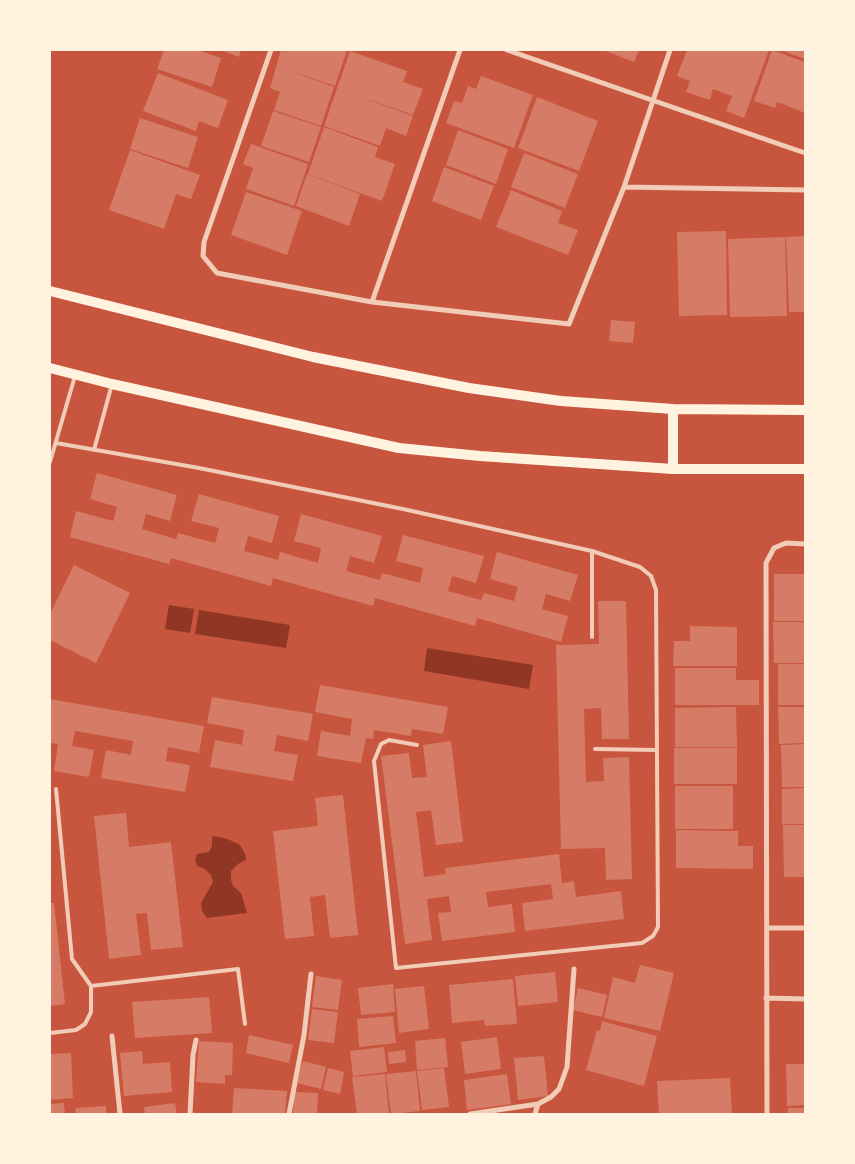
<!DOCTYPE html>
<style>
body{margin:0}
#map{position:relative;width:855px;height:1164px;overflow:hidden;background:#c8553d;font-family:"Sofia Sans Condensed",sans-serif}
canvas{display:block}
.frame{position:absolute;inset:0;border:51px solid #fff3e0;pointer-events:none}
</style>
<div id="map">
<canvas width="855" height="1164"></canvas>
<div class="frame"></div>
</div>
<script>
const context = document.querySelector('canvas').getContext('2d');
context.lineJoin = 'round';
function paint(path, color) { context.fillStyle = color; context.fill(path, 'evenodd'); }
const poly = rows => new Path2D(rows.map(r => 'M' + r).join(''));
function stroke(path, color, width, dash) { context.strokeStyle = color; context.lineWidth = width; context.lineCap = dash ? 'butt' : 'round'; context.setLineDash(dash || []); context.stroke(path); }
const water = poly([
 [169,605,194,609,190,633,165,629],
 [199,610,290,625,286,648,195,634],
 [427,648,533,665,529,689,424,671],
 [212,836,224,838,232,841,240,845,245,854,246,860,238,864,231,871,231,880,233,886,241,893,247,913,207,918,202,911,201,903,213,882,211,875,205,869,197,866,195,860,197,854,209,852,212,846]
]);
const building = poly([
 [164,50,197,50,221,58,212,87,157,69],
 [221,50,241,50,239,57],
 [281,50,347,50,335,86,285,69,334,87,321,126,274,110,280,92,270,88],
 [603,50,639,50,634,62],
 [687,50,769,50,744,118,726,111,732,96,713,89,710,100,686,92,690,81,677,76],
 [772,50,805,62,805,113,777,102,775,108,754,101],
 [780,50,805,50,805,59],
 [350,51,407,71,403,82,423,89,413,115,343,91,413,116,406,136,386,128,380,146,324,126],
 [158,73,228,100,218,128,199,121,196,131,143,111],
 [481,76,533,95,514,148,446,123,454,101,462,103,468,86,476,89],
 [537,97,598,121,579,171,518,148],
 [273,111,321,127,309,162,261,146],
 [140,118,198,137,188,168,130,149],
 [324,127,378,147,375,157,395,164,382,201,308,174],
 [458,130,508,149,496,184,446,165],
 [251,144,308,164,294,206,246,189,253,168,243,164],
 [130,150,200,175,191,199,176,194,164,229,109,210],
 [524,153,578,174,565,208,511,187],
 [444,167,494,186,481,220,432,201],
 [307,174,360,194,349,226,296,206],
 [511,190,562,211,558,223,578,230,568,255,496,227],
 [246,192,302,211,287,255,231,235],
 [726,231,727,315,679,316,677,232],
 [805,236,805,312,789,312,786,237],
 [785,237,787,316,730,317,728,239],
 [611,320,635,322,633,343,609,341],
 [97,473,177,495,170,521,146,514,142,529,176,539,178,533,215,543,219,528,191,521,199,494,279,516,272,543,248,536,244,551,278,560,280,552,318,563,321,548,294,541,301,514,382,536,374,563,350,556,346,571,380,580,382,573,420,583,423,568,396,561,403,535,484,556,476,583,452,576,448,591,481,600,484,593,514,601,518,587,490,579,497,552,578,575,570,601,546,594,542,609,568,616,561,642,477,618,475,626,375,598,373,606,273,578,271,586,171,558,169,564,70,537,76,511,113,521,117,507,90,499],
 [74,565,130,593,96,663,50,640,50,614],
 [774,574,805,574,805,621,774,621],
 [598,601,626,601,629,739,602,739,601,708,584,709,586,782,604,781,603,758,629,757,632,879,606,880,605,848,561,849,556,645,599,644],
 [773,622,805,622,805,663,774,663],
 [690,626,737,627,737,666,673,666,674,641,690,641],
 [778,664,805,664,805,705,778,705],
 [675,668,736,668,736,680,759,680,759,705,675,705],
 [320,685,448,707,443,734,412,729,411,736,374,730,373,739,366,738,361,763,317,756,321,731,350,736,352,719,315,712],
 [212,697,313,714,308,741,277,735,274,751,298,755,293,781,210,767,215,740,242,745,244,730,207,723],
 [50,699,204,726,199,753,168,747,166,761,190,765,185,792,101,778,106,750,131,755,133,741,75,731,72,746,94,750,89,777,54,771,58,744,50,743],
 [736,707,737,747,675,747,675,708],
 [778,707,805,707,805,743,779,744],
 [451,741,463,842,436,845,431,810,416,812,424,877,446,874,445,868,559,854,562,883,574,881,576,897,621,891,624,919,525,931,522,903,553,899,551,884,486,892,488,907,512,904,515,932,442,941,438,913,451,912,449,896,427,899,432,940,405,944,381,756,409,753,412,778,427,777,423,745],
 [805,744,805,787,782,787,781,745],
 [674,748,737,748,737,784,674,784],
 [675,786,733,786,733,829,675,829],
 [805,788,805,824,782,824,782,789],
 [343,795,358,935,330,938,325,895,310,897,314,936,285,939,273,831,318,826,315,798],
 [126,813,129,847,171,842,183,947,151,950,147,913,136,914,141,955,109,959,94,816],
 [783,825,805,825,805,877,784,877],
 [676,830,738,831,738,846,753,846,753,869,676,868],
 [50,903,54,903,65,1004,50,1006],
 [640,965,674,973,660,1031,604,1018,613,977,635,983],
 [555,972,558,1002,518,1006,515,976],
 [316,976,342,980,338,1010,312,1007],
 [513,979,517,1024,485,1026,484,1020,452,1023,449,985],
 [393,984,395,1012,361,1015,358,988],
 [424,986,429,1029,399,1033,395,989],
 [578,988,607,995,602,1017,573,1010],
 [209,997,212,1033,135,1038,132,1002],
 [312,1009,338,1012,334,1043,308,1040],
 [393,1016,396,1043,359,1047,357,1019],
 [602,1021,657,1036,644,1086,586,1070,597,1030,600,1031],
 [249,1035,293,1045,289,1063,246,1053],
 [497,1037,501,1069,465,1074,461,1042],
 [445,1038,448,1067,417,1070,415,1041],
 [199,1041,233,1043,232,1075,225,1075,225,1084,196,1082],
 [384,1047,387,1072,353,1076,350,1051],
 [405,1050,406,1062,389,1064,388,1052],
 [142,1051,143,1064,170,1062,172,1092,124,1096,120,1053],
 [71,1053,73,1098,50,1100,50,1054],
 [544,1056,548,1096,518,1100,514,1058],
 [303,1061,326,1067,321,1089,297,1083],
 [786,1064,805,1064,805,1105,787,1106],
 [328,1068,344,1072,340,1094,323,1090],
 [444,1068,449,1107,422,1110,417,1071],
 [416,1071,420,1111,391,1114,386,1074],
 [385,1074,389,1114,357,1114,352,1077],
 [507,1074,511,1104,467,1110,464,1080],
 [730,1078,732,1114,659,1114,657,1081],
 [234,1088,287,1091,285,1114,232,1114],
 [294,1092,318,1093,317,1114,293,1114],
 [64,1103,65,1114,50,1114,50,1104],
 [175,1103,177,1114,145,1114,144,1107],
 [106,1106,106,1114,76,1114,75,1108],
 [788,1108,805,1108,805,1114,788,1114]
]);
const service = poly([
 [56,443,199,468,403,509,592,551,640,567,651,576,656,590,658,927,653,936,642,943,396,968,374,761,381,744,389,740,417,745],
 [94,450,112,384],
 [50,462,75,376],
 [592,551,592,637],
 [595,749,657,750],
 [91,986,238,969,245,1024],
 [50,1033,76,1030,85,1024,91,1012,91,986,72,959,56,789]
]);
const minor = poly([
 [271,50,204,242,203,256,217,273,372,302,569,324,624,187,670,50],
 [507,50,805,153],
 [624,187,805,190],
 [372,302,460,50],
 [767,928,805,928],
 [766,998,805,999],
 [112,1036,120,1114],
 [190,1114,193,1055,196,1040],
 [289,1114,304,1035,311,974],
 [470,1114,538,1104],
 [535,1114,538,1104,551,1097,559,1089,567,1067,574,969],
 [767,1114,766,563,774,548,786,543,805,544]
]);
const secondary = poly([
 [50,291,313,357,469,388,561,401,673,409,805,410],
 [50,368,112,384,399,448,480,456,673,469,805,469],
 [673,409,673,469]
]);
paint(water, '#8f3625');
paint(building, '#d67c66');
stroke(service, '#f1ccb7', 4);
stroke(minor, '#f1ccb7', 5);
stroke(secondary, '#fff3e0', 10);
</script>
